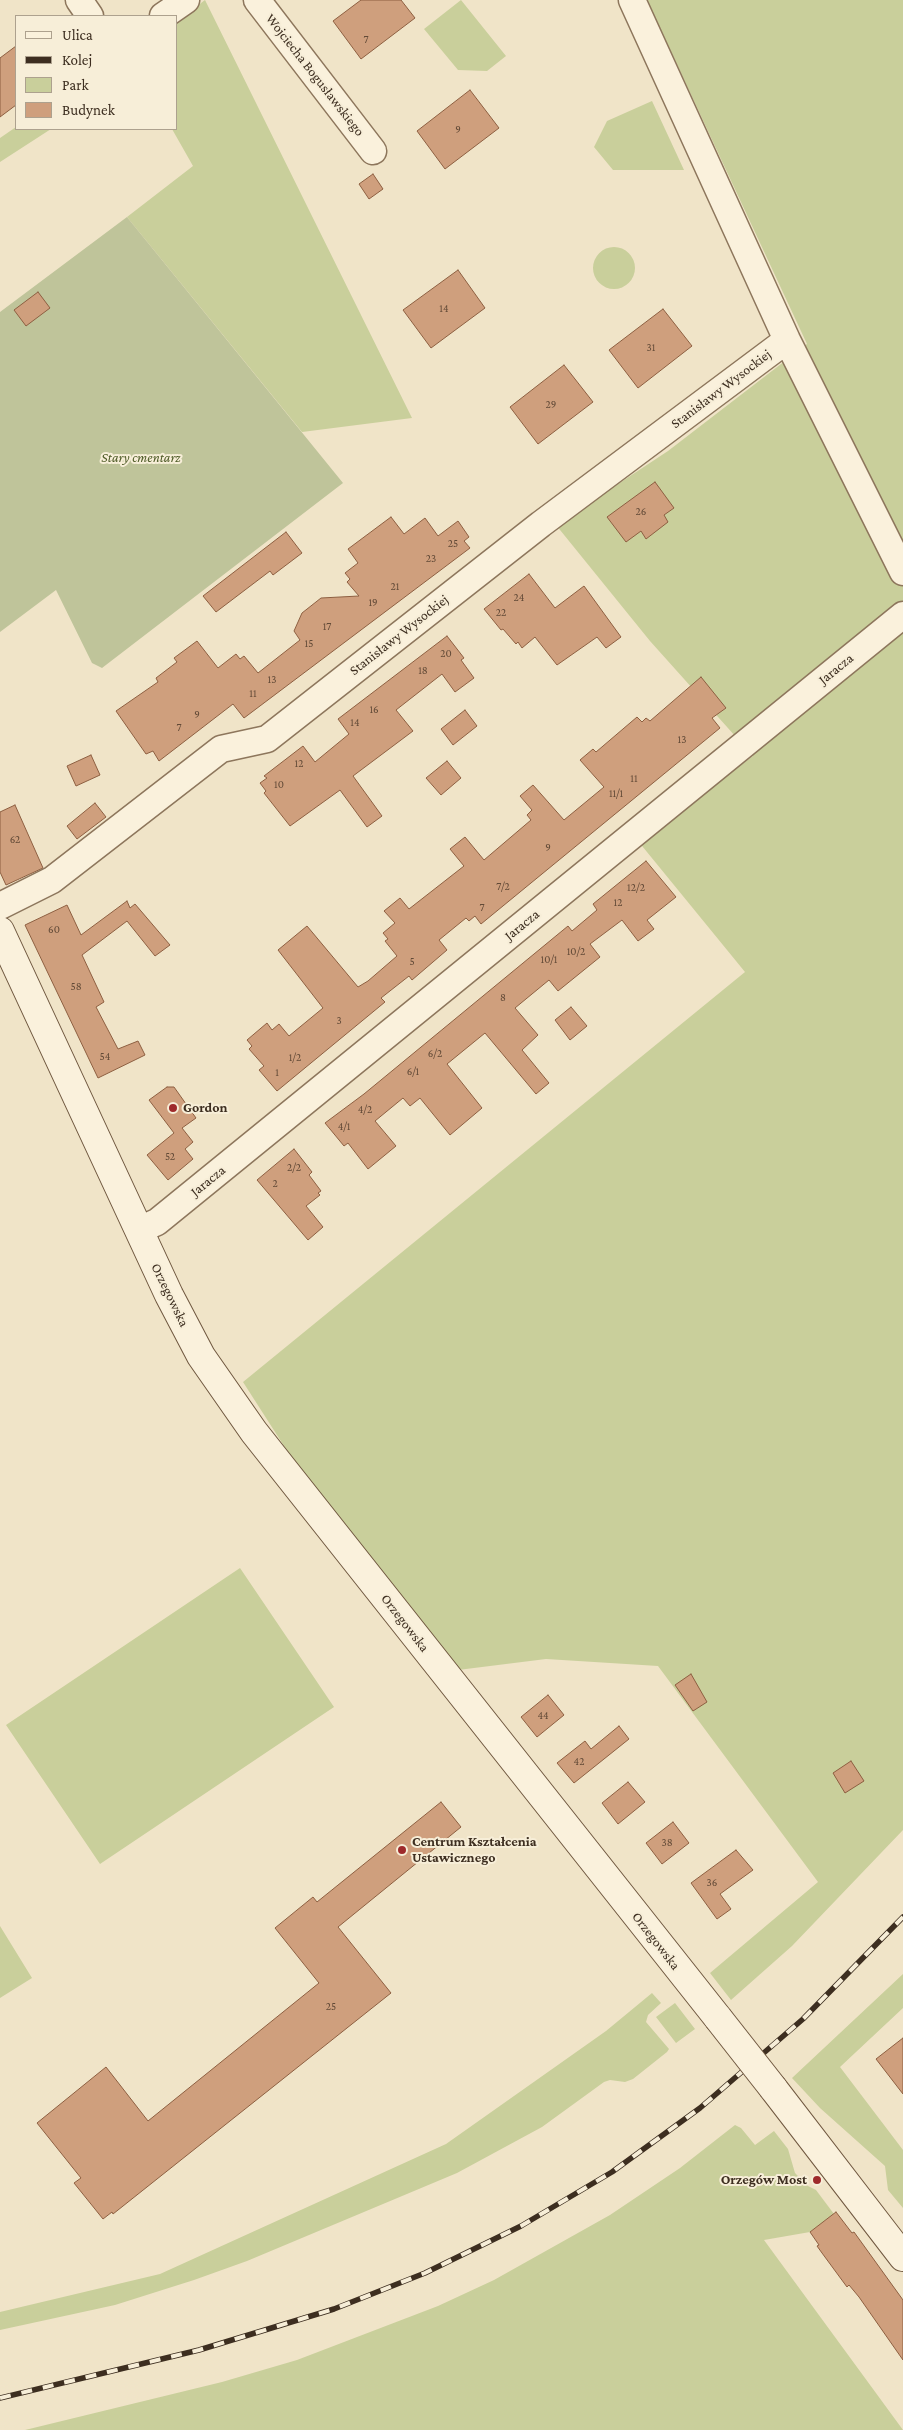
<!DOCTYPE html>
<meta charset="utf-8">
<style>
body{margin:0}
#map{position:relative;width:903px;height:2430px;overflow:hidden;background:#f0e4c8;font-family:"Crimson Pro",serif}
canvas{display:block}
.legend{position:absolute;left:15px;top:15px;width:162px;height:115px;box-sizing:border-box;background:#f7eed8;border:1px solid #ada18e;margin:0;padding:6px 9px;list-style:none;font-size:15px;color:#3d2e20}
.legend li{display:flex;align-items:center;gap:10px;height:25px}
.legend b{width:25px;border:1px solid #ada18e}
</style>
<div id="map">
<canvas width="903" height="2430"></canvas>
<ul class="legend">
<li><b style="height:6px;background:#faf1dc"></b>Ulica</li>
<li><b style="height:6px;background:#3d2e20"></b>Kolej</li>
<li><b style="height:14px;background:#c9cf9b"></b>Park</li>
<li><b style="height:14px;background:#cf9f7d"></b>Budynek</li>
</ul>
</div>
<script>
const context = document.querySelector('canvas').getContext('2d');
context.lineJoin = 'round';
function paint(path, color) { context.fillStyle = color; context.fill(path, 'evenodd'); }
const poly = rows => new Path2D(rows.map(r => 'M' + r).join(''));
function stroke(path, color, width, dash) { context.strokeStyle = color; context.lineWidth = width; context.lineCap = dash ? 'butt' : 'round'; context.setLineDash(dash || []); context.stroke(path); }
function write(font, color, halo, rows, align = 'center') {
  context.font = font + ' "Crimson Pro",serif'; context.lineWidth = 4; context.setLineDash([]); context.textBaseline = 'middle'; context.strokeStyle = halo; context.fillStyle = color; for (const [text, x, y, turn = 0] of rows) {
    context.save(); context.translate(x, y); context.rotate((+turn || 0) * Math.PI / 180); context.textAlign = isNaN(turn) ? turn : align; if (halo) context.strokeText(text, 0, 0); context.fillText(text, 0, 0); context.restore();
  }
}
const green = poly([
 [205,0,412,418,302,432,127,217,193,166,172,129,176,129,176,22],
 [461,0,506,56,487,71,458,70,424,29],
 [647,0,903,0,903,1830,792,1946,731,2000,710,1973,818,1882,658,1666,546,1659,458,1670,293,1460,243,1382,745,972,638,841,753,756,650,641,556,525,668,451,807,344],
 [652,101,684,170,613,170,594,147,607,121],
 [16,127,51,129,0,162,0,138],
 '593 268a21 21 0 1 1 42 0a21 21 0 1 1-42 0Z',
 [240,1568,334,1707,100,1864,6,1725],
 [0,1926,32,1978,0,1998],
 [903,1974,903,2008,840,2067,903,2150,903,2208,888,2190,885,2166,820,2108,792,2078],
 [652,1993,661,2003,648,2015,646,2022,669,2049,667,2052,633,2079,625,2082,610,2080,604,2082,542,2127,457,2173,247,2261,194,2280,115,2305,0,2330,0,2312,160,2274,446,2144,606,2031],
 [675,2003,695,2029,676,2043,656,2017],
 [735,2125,741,2128,755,2145,774,2131,788,2149,795,2173,808,2186,816,2190,834,2214,810,2232,764,2240,903,2430,25,2430,222,2382,297,2360,438,2306,494,2280,610,2215,680,2168]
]);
const cemetery = poly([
 [127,217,343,483,102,668,92,663,56,590,0,632,0,312]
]);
const building = poly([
 [361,0,401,0,415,18,361,59,333,21,361,0],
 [16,46,16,105,0,117,0,58,16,46],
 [470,90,499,128,445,169,417,131,470,90],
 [373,174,383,189,369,199,359,184,373,174],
 [458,270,485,308,431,348,403,310,458,270],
 [38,292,50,308,26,326,14,310,38,292],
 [663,309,692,346,638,388,609,350,663,309],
 [564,365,593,402,538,444,510,407,564,365],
 [655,482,674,508,664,515,668,522,646,539,641,531,626,542,607,517,655,482],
 [391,517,404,534,425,518,438,536,458,521,469,537,464,541,470,548,244,718,233,704,159,761,153,751,146,754,116,711,158,682,156,678,177,662,174,658,197,641,218,668,236,654,240,659,244,656,258,673,300,640,294,631,302,613,321,598,359,596,347,582,350,579,345,573,358,563,348,549,391,517],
 [286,532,302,553,273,575,270,571,216,612,203,596,286,532],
 [529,574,555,608,584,586,621,637,606,648,597,637,557,665,535,637,522,648,518,642,516,644,503,629,501,630,484,609,529,574],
 [447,636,464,658,461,660,474,678,455,692,442,674,396,710,413,731,353,776,382,816,367,827,340,790,290,826,264,793,266,791,260,783,267,778,264,776,303,746,315,762,349,734,338,719,447,636],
 [701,677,726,708,712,718,720,728,481,924,475,916,469,921,466,918,439,940,447,950,412,980,409,976,381,998,385,1002,277,1091,259,1070,264,1066,249,1049,252,1046,247,1040,267,1023,272,1030,279,1024,289,1036,323,1008,278,950,307,926,358,987,368,981,397,956,385,941,388,939,383,933,395,923,384,911,400,898,409,909,464,866,450,849,465,837,484,860,531,820,527,815,532,810,520,796,533,785,564,820,604,787,580,760,593,749,596,752,637,717,642,722,646,718,650,721,701,677],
 [465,710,477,726,453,745,441,729,465,710],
 [91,755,100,775,76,786,67,766,91,755],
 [447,761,461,778,441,795,426,778,447,761],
 [95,803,106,817,77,839,67,826,95,803],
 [15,805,43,868,6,885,0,872,0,812,15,805],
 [646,861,676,897,647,920,654,929,638,941,622,920,590,944,600,957,558,991,549,980,515,1008,538,1035,522,1050,549,1083,536,1094,485,1033,447,1064,482,1108,450,1135,420,1098,410,1106,403,1098,375,1121,396,1146,368,1169,348,1143,344,1146,325,1123,364,1094,568,926,572,931,597,910,593,904,646,861],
 [127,901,130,908,135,904,170,945,155,956,127,921,82,955,104,1002,96,1007,118,1049,138,1041,145,1055,98,1078,25,925,67,905,81,935,127,901],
 [571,1007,587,1026,570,1040,555,1020,571,1007],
 [167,1087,174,1087,196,1118,182,1128,193,1142,185,1149,193,1159,168,1180,147,1155,174,1133,149,1100,167,1087],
 [294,1149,312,1172,309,1175,321,1191,318,1193,320,1195,306,1206,323,1227,308,1240,257,1180,294,1149],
 [691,1674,707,1702,693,1711,675,1685,691,1674],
 [548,1695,564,1715,537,1737,521,1717,548,1695],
 [619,1726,629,1739,574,1783,557,1763,585,1741,591,1749,619,1726],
 [851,1761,864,1781,845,1793,833,1773,851,1761],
 [628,1782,645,1802,618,1824,602,1803,628,1782],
 [441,1802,461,1827,338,1927,391,1993,113,2214,112,2212,103,2219,74,2183,81,2178,37,2123,106,2067,148,2121,319,1983,275,1928,313,1897,317,1902,441,1802],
 [673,1822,689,1843,662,1864,646,1843,673,1822],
 [736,1850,753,1870,720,1894,731,1909,717,1919,691,1883,736,1850],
 [903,2038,903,2094,876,2059,903,2038],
 [836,2212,852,2233,854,2232,903,2300,903,2360,859,2297,849,2285,847,2287,822,2253,817,2246,819,2245,810,2232,836,2212]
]);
const street = poly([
 [79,0,90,16],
 [257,0,373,151],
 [632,0,787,340,903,572],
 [163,16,186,0],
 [0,906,52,880,221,749,267,739,541,524,787,340],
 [139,1230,157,1222,903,615]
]);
const secondary = poly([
 [0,931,169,1295,201,1356,254,1432,718,2018],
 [773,2088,903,2257]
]);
const rail = poly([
 [0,2398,199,2350,334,2309,425,2273,521,2226,612,2172,700,2108,803,2019,903,1917]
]);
const secondaryBridge = poly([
 [718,2018,773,2088]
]);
const markers = [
 [173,1108,5,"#9e2a2b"],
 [402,1850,5,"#9e2a2b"],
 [817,2180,5,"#9e2a2b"]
];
const numberNames = [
 ["7",366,40],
 ["9",458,130],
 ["14",444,309],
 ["31",651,348],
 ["29",551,405],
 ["26",641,512],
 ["25",453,544],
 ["23",431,559],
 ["21",395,587],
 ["24",519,598],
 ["19",373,603],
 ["22",501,613],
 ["17",327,627],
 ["15",309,644],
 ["20",446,654],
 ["18",423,671],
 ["13",272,680],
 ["11",253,694],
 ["16",374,710],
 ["9",197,715],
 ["14",355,723],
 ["7",179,728],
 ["13",682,740],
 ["12",299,764],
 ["11",634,779],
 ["10",279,785],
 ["11/1",616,794],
 ["62",15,840],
 ["9",548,848],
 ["7/2",503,887],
 ["12/2",636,888],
 ["12",618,903],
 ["7",482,908],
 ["60",54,930],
 ["10/2",576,952],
 ["10/1",549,960],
 ["5",412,962],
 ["58",76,987],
 ["8",503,998],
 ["3",339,1021],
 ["6/2",435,1054],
 ["54",105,1057],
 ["1/2",295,1058],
 ["6/1",413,1072],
 ["1",277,1073],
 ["4/2",365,1110],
 ["4/1",344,1127],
 ["52",170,1157],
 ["2/2",294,1168],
 ["2",275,1184],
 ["44",543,1716],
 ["42",579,1762],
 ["38",667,1843],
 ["36",712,1883],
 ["25",331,2007]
];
const streetNames = [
 ["Wojciecha Bogusławskiego",315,75,52],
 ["Stanisławy Wysockiej",721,389,-37],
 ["Stanisławy Wysockiej",399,635,-38],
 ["Jaracza",836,669,-39],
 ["Jaracza",522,925,-39],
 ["Jaracza",208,1181,-39],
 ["Orzegowska",170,1295,64],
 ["Orzegowska",405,1623,52],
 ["Orzegowska",656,1941,52]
];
const parkNames = [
 ["Stary cmentarz",141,458]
];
const poiNames = [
 ["Gordon",183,1108],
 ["Centrum Kształcenia",412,1842],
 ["Ustawicznego",412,1858],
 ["Orzegów Most",807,2180,"right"]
];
paint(green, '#c9cf9b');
paint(cemetery, '#bfc49a');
paint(building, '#cf9f7d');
stroke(building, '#8d5f41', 1);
stroke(street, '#8d765c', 29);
stroke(secondary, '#6f573f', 30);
stroke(street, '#faf1dc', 26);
stroke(secondary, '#faf1dc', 28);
stroke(rail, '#3d2e20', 5.5);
stroke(rail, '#f7eed8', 4, [11]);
stroke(secondaryBridge, '#6f573f', 30, []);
stroke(secondaryBridge, '#faf1dc', 28);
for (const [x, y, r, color] of markers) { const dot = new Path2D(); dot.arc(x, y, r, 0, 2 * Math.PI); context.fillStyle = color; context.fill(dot); stroke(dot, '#f7eed8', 2); }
write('11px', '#624a37', null, numberNames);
write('14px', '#3d2e20', '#f7eed8', streetNames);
write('italic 14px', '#4d5a26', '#f7eed8', parkNames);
write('bold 14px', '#3d2e20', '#f7eed8', poiNames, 'left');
</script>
